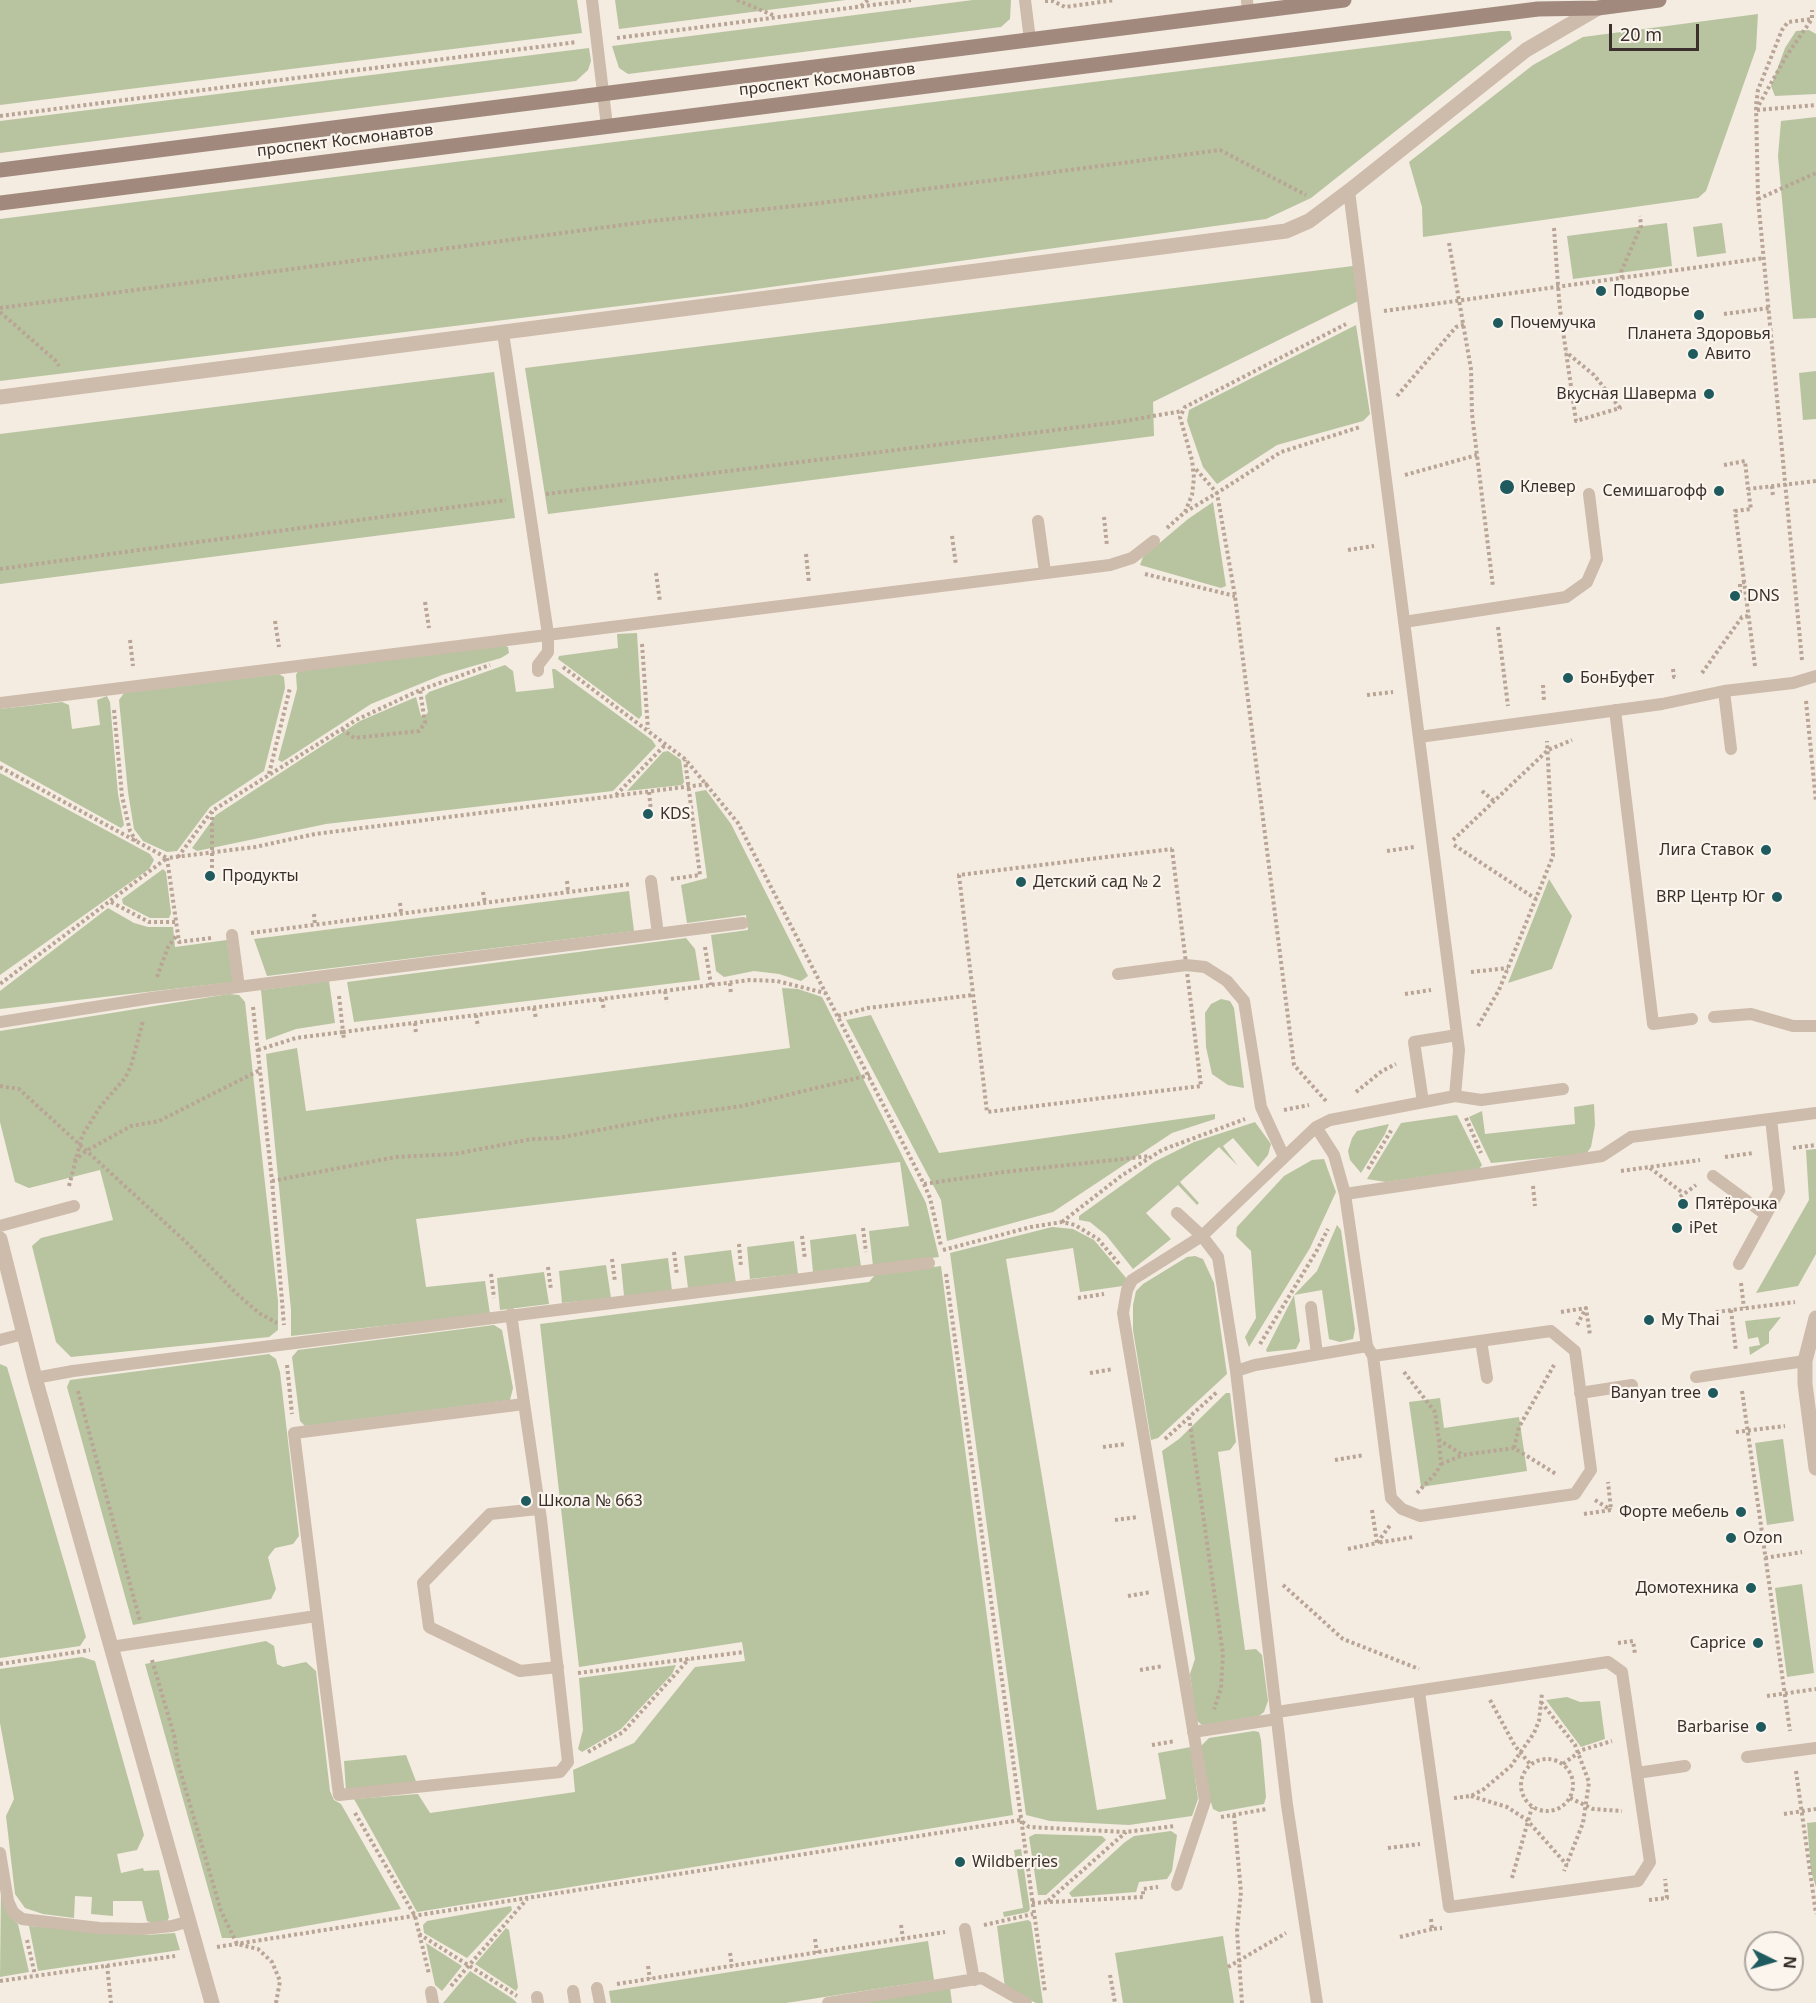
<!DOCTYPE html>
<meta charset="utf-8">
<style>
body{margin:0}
#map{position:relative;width:1816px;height:2003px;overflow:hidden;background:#f4ebe1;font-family:"Noto Sans",sans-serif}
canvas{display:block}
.north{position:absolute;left:1744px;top:1931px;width:60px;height:60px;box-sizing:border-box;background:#fbf5ee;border:2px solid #aea6a0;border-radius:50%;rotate:95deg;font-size:16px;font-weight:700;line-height:24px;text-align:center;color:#3b302b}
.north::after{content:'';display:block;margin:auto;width:21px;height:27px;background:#1f5a5e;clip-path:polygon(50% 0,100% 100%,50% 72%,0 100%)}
.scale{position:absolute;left:1609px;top:24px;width:90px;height:27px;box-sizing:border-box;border:3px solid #3b302b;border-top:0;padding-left:8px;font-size:18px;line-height:21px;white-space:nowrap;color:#3b302b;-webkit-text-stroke:4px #fbf5ee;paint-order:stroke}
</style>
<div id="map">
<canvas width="1816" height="2003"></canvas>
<div class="north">N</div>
<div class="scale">20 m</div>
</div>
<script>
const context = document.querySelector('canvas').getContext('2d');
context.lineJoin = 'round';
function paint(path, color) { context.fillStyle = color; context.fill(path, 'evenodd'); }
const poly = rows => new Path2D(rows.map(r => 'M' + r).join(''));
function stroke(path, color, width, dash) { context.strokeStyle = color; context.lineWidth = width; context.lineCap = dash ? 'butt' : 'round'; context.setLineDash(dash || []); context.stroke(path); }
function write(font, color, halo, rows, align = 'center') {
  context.font = font + ' "Noto Sans",sans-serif'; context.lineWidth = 4.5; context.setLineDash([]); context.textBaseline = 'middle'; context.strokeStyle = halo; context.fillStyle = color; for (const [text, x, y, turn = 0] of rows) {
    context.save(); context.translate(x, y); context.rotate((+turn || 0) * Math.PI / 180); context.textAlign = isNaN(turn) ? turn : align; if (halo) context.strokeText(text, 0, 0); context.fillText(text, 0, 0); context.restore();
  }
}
const green = poly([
 [0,0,577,0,582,33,0,105],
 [615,0,846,0,619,29],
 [973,0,1011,0,1010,19,1001,27,628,74,619,68,612,46],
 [1758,14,1756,49,1706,191,1698,198,1423,237,1422,207,1409,162,1533,65,1583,37],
 [1809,30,1816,34,1816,94,1775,96,1771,86,1785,48,1796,31],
 [1500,31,1510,31,1512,39,1311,198,1266,219,727,293,0,381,0,219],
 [589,48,591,61,588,70,576,81,0,153,0,121],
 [1816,117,1816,318,1793,319,1778,156,1781,121],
 [1667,223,1672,266,1573,279,1567,236],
 [1722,223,1726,253,1697,257,1693,227],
 [1353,266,1358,301,1153,402,1154,436,548,514,525,368],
 [1356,325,1370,414,1363,421,1277,445,1217,484,1203,467,1187,421,1189,410],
 [1816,371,1816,419,1803,420,1799,373],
 [494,372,515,518,0,584,0,434],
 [1213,502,1226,586,1221,588,1140,565,1143,557,1188,519],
 [637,633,642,715,639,719,558,659,559,656,618,648,617,634],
 [503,645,508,647,509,653,501,658,442,675,371,704,282,762,278,760,297,689,296,675,298,671],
 [505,665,513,671,516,692,554,688,552,669,555,669,652,740,656,746,613,791,326,824,197,851,192,848,216,815,360,721,416,697,421,716,425,716,428,712,425,696,429,692],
 [279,674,284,677,285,688,264,771,210,807,177,851,167,852,143,841,134,829,128,792,119,700,124,693],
 [107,696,110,702,118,794,124,825,121,828,0,761,0,709,62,702,69,705,72,729,100,725,97,700],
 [668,751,681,760,684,782,682,785,627,791,663,752],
 [0,773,150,854,154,860,149,869,0,975],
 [706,790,731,824,808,976,801,981,779,974,754,971,724,977,716,971,711,935,748,930,746,915,687,923,681,885,707,878,695,792],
 [163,869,166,872,171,913,169,918,150,918,123,904,122,899],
 [1549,879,1572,916,1552,969,1508,983],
 [629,891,634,931,267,976,254,939],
 [108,908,134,923,148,927,173,927,175,947,227,940,233,982,0,1009,0,991],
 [686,938,695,949,700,980,354,1022,347,982],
 [329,981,335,1023,296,1029,266,1040,261,990],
 [782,988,798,989,822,997,926,1203,939,1257,873,1266,869,1231,909,1226,900,1162,416,1219,426,1287,485,1281,490,1314,291,1336,291,1310,266,1054,297,1048,306,1111,790,1048],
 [229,994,239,995,245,1002,278,1301,278,1330,269,1337,71,1357,56,1342,32,1246,41,1238,113,1220,100,1170,29,1188,15,1182,0,1122,0,1031],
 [1221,999,1230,1001,1234,1008,1244,1088,1228,1085,1212,1074,1206,1047,1205,1013,1211,1004],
 [871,1015,939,1153,1215,1114,1215,1119,1172,1133,1053,1212,947,1241,941,1200,846,1020],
 [1594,1104,1595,1125,1591,1147,1586,1154,1491,1163,1469,1117,1482,1111,1485,1134,1575,1124,1574,1107],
 [1457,1115,1482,1165,1479,1169,1386,1182,1367,1179,1401,1123],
 [1255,1122,1271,1144,1268,1155,1258,1167,1233,1138,1223,1146,1238,1166,1219,1147,1180,1182,1199,1203,1197,1205,1178,1185,1146,1213,1171,1239,1133,1269,1106,1235,1090,1222,1079,1220,1079,1216,1154,1162,1194,1142],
 [1389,1124,1385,1134,1361,1173,1350,1160,1348,1151,1352,1138,1357,1131],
 [1816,1149,1816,1254,1798,1286,1756,1293,1809,1200,1806,1150],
 [1324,1159,1336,1192,1310,1248,1249,1347,1245,1337,1256,1318,1251,1251,1236,1236,1237,1227,1284,1176,1312,1160],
 [1337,1225,1341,1230,1355,1329,1353,1339,1340,1342,1329,1339,1322,1290,1294,1295,1300,1341,1296,1349,1267,1352,1266,1350,1294,1295,1317,1271],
 [1052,1227,1073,1229,1094,1240,1127,1279,1123,1286,1080,1292,1073,1248,1006,1259,1097,1810,1166,1799,1158,1753,1191,1747,1198,1799,1192,1816,1129,1825,1050,1821,1026,1815,950,1253],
 [856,1234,861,1266,813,1272,810,1240],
 [794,1241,798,1274,750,1279,747,1247],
 [731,1250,736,1283,688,1288,684,1256],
 [1195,1256,1203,1259,1214,1283,1227,1374,1158,1438,1151,1440,1133,1330,1133,1305,1136,1291,1143,1284,1187,1257],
 [668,1258,672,1291,624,1296,621,1264],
 [606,1265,611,1298,562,1303,559,1271],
 [941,1266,1013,1815,417,1912,354,1799,418,1794,430,1813,575,1792,573,1770,634,1743,695,1667,745,1661,742,1642,579,1667,540,1324,869,1282,875,1275],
 [544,1272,549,1304,500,1310,497,1278],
 [1781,1317,1769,1332,1769,1343,1750,1355,1749,1347,1760,1345,1758,1337,1748,1339,1745,1321],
 [494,1325,502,1330,513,1388,510,1400,305,1426,300,1421,292,1357,298,1350],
 [269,1354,276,1359,280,1372,299,1536,293,1544,275,1548,268,1557,276,1589,271,1599,133,1625,67,1387,70,1380],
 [0,1364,7,1367,86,1637,80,1646,0,1658],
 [1226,1393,1230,1393,1236,1442,1230,1450,1218,1452,1245,1650,1256,1649,1262,1655,1268,1701,1264,1712,1259,1716,1202,1725,1196,1720,1190,1674,1195,1659,1162,1451,1179,1439],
 [1440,1398,1444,1428,1519,1417,1527,1471,1421,1487,1409,1402],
 [1783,1439,1794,1521,1767,1525,1755,1443],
 [1802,1584,1814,1673,1787,1677,1775,1588],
 [266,1641,274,1646,277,1664,283,1667,306,1662,316,1671,330,1791,334,1800,341,1804,401,1909,238,1938,222,1938,145,1664],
 [82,1657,95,1661,144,1835,137,1850,117,1854,121,1873,143,1868,144,1871,159,1870,169,1917,167,1922,153,1923,147,1921,142,1901,113,1901,113,1916,91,1914,92,1897,75,1896,74,1918,43,1914,25,1908,15,1894,6,1816,14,1799,0,1723,0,1669],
 [676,1665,672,1674,621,1729,582,1752,578,1749,583,1730,579,1678],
 [1567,1697,1580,1702,1600,1701,1605,1739,1581,1747,1546,1700],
 [1254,1731,1259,1732,1261,1740,1266,1797,1264,1804,1219,1812,1213,1809,1210,1799,1201,1746,1209,1738],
 [406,1755,417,1784,346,1791,344,1761],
 [1816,1822,1816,1887,1811,1871,1807,1823],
 [1171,1831,1177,1835,1172,1871,1167,1879,1139,1882,1136,1892,1072,1897,1069,1893,1125,1842,1134,1836],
 [1035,1834,1102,1836,1106,1840,1046,1895,1038,1895,1029,1837],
 [1021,1849,1030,1909,1028,1912,1004,1917,1003,1912,1023,1908,1014,1850],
 [1,1891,8,1913,18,1924,29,1972,0,1977],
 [511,1906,512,1910,467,1958,424,1933,423,1925,427,1921],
 [1028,1920,1031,1922,1043,2003,1036,2003,1005,1988,997,1926],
 [29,1926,146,1935,175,1933,180,1950,38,1971],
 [506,1928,509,1930,518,1987,516,1991,475,1964],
 [1223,1936,1234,2003,1123,2003,1115,1953],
 [928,1941,934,1980,786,2003,611,2003,609,1991],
 [426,1943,462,1966,442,1991,435,1985],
 [470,1971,513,1999,517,2003,443,2003],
 [950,1987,952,2003,853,2003]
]);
const path = poly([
 [737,0,775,16],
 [1045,1,1053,1,1065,7,1115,0],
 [861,6,868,0],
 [617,38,911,0],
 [1756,110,1787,55,1812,19,1812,10],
 [1757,110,1816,105],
 [0,116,577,42],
 [1758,199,1816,173],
 [1554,228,1559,299,1561,317,1576,421,1620,408,1594,375,1566,352],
 [1449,243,1471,369,1472,414,1493,587],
 [1622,278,1621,272,1641,226,1640,216],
 [0,308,652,221,813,204,1220,150,1306,195],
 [1384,311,1764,258],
 [0,312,55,360,59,366],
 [1724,314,1769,308],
 [1397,396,1456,327,1464,325],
 [1724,465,1745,461,1748,489],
 [1405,475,1477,455],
 [1772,486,1773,497],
 [546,494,1119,422,1182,411],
 [1185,512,1192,495,1194,478,1192,460,1180,417,1185,407,1346,324],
 [1104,517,1107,546],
 [1167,528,1185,512,1217,493,1194,467],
 [952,536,956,565],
 [1348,550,1374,546],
 [806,554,809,583],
 [0,569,506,500],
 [656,573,660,602],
 [1145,574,1235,596],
 [1740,593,1740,583,1745,582],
 [425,602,429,628],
 [275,621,279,647],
 [1498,627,1508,706],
 [130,640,133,666],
 [642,644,648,729],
 [1802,660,1758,199,1756,105,1758,90,1782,30,1788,22,1812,19],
 [1755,666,1735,511,1751,509,1748,489,1816,481],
 [563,667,685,759,738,823,924,1184,930,1198,941,1246],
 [1673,669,1674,677,1678,677],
 [1702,673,1742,617,1749,616],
 [1543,685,1544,701],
 [1367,695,1393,692],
 [1806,701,1816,802],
 [114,710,122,796,130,831,136,841],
 [342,729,354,738,419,731,425,723,420,690],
 [0,767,167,858,0,984],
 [269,774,290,688],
 [1482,791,1494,801],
 [649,792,651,811],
 [616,795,666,744],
 [1453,840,1548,750,1572,740],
 [1454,845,1536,899],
 [1172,849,1201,1086,987,1112,959,875,1172,849],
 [1387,851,1414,847],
 [178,857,212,811,356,720,420,690,490,665],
 [212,868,212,812],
 [671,879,700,875,685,760],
 [567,881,568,892],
 [483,892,485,903],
 [111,902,149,922,176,922],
 [400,903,401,913],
 [314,914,315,925],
 [251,933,631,884],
 [211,938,179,942,167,858,255,847,315,834,708,784],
 [705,947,711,985],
 [1471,972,1508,968],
 [157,977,168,947,177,935],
 [730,983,731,995],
 [665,991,667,1003],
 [1405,994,1431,990],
 [339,996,343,1032,750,980,777,981,825,993],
 [602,999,604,1011],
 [253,1007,272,1181,284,1325],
 [534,1008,536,1019],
 [476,1015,478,1027],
 [838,1016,868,1008,973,995],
 [415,1023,416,1034],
 [1478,1026,1499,990,1553,856,1547,741],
 [258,1050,296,1038,343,1032,344,1040],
 [0,1086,19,1089,186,1242,237,1294,259,1313,277,1323],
 [1356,1092,1382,1071,1396,1064],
 [1326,1101,1294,1065,1235,596,1217,493,1281,452,1360,427],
 [1284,1110,1309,1105],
 [1466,1118,1481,1153],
 [1793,1148,1816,1145],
 [1725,1157,1753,1153],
 [74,1161,86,1151,131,1126,159,1121,260,1070],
 [1650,1168,1683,1193],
 [1368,1169,1392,1129],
 [1621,1171,1700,1160],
 [272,1181,396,1157,455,1154,532,1139,558,1138,671,1116,742,1106,870,1075],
 [924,1184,1004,1172,1150,1156],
 [69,1186,82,1136,100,1107,125,1078,131,1066,143,1021],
 [1533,1186,1535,1206],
 [1680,1197,1696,1185],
 [1062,1222,1121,1176,1162,1150,1245,1119],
 [863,1228,866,1252],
 [802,1236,805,1259],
 [739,1244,741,1267],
 [943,1250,1031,1227,1062,1222,1075,1225,1098,1239,1120,1265],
 [674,1252,677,1275],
 [612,1259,615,1282],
 [548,1267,551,1290],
 [491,1274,494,1298],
 [946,1274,1045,1992],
 [1741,1283,1744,1308],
 [1078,1298,1104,1294],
 [1731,1310,1736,1351],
 [1561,1312,1586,1308,1590,1335],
 [1716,1312,1795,1302],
 [1577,1325,1586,1308],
 [1260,1344,1316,1252,1328,1229],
 [287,1365,292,1414],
 [1404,1372,1435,1412,1439,1440,1463,1455,1514,1448,1556,1474],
 [1090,1373,1113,1369],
 [78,1391,140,1621],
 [1742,1391,1790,1731],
 [1189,1417,1223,1654,1221,1688,1214,1709],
 [1736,1432,1785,1426],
 [1165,1439,1217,1392],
 [1103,1447,1126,1444],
 [1514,1448,1519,1427,1554,1365],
 [1335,1460,1364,1455],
 [1441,1464,1463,1455],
 [1417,1493,1436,1473,1441,1464,1439,1441],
 [1595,1500,1611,1510],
 [1372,1510,1377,1543,1413,1537],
 [1584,1514,1611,1510,1608,1482],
 [1115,1520,1138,1517],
 [1348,1549,1377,1543,1391,1524],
 [1765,1558,1802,1552],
 [1283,1585,1343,1639,1419,1669],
 [1128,1596,1151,1592],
 [1618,1643,1633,1641,1635,1654],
 [152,1660,174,1735,178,1763,221,1911,237,1944,258,1949,272,1962,280,1981,276,2003],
 [0,1664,90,1650],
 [1140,1670,1163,1666],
 [578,1673,744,1652],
 [1767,1696,1816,1689],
 [1490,1700,1515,1746,1530,1764],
 [1541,1702,1575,1745,1589,1782,1583,1823,1564,1871],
 [1152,1745,1175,1741],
 [588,1752,623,1732,689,1659],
 '1521 1785a26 26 0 1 1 52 0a26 26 0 1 1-52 0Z',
 [1563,1764,1582,1750,1612,1741],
 [1796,1771,1816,1914],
 [1471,1796,1507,1807,1527,1820,1567,1865],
 [1454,1798,1471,1796,1484,1789,1511,1766,1534,1733,1539,1721,1542,1693],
 [1570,1798,1593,1809,1622,1811],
 [355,1813,415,1916,429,1974],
 [1784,1814,1816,1809],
 [1234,1815,1241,1892,1237,1931,1242,2003],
 [1221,1817,1267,1809],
 [1388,1848,1420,1844],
 [1512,1878,1532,1807],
 [1649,1900,1667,1898,1665,1879],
 [1048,1901,1126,1832],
 [1032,1903,1143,1897,1143,1889,1158,1887],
 [1431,1919,1432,1929,1442,1928],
 [901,1925,903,1939],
 [984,1925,1033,1914],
 [419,1934,517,1996],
 [1400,1937,1432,1929],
 [815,1939,817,1953],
 [27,1940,35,1975],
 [217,1947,1020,1820,1029,1827,1126,1832,1175,1826],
 [730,1953,732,1966],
 [107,1965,111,2003],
 [648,1966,650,1979],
 [1228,1967,1286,1933],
 [1110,1975,1115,2003],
 [0,1981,175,1956],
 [617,1984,945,1932],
 [451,1986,527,1899]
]);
const lane = poly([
 [592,0,607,126],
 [1025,0,1030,40],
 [1247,0,1248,12],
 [1349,191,1457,1035,1459,1050,1455,1096],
 [503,333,548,634,548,652,538,665,538,671],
 [1038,521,1045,572],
 [1404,622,1566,597,1587,582,1597,559,1589,494],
 [1724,691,1731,749],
 [0,703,1110,565,1132,558,1154,541],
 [1615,710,1653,1024,1692,1019],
 [1419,737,1662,704,1724,691,1793,683,1816,676],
 [651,881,658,934],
 [232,935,239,987],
 [1118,974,1186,965,1205,967,1227,981,1244,1001,1261,1107,1284,1157],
 [1714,1017,1751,1014,1793,1026,1816,1026],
 [0,1022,151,998,743,923],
 [1423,1102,1414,1042,1457,1035],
 [1713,1176,1766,1215],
 [1345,1194,1602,1156,1631,1137,1816,1113],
 [1177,1213,1202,1236,1218,1257,1236,1371,1287,1805,1317,2003],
 [0,1226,74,1206],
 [1739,1264,1779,1191,1771,1119],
 [1311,1307,1317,1354],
 [511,1314,541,1519,568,1762,560,1772,339,1795,294,1433,524,1404],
 [0,1340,23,1334],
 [1481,1341,1487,1378],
 [1367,1346,1373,1356,1391,1498,1402,1509,1420,1516,1575,1494,1591,1470,1575,1351,1551,1331,1373,1356],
 [1236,1371,1255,1365,1367,1346,1345,1194,1334,1155,1316,1127],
 [1696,1377,1805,1361],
 [35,1378,73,1371,929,1263],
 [1580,1393,1632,1385],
 [538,1509,490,1514,423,1583,429,1627,520,1671,558,1667],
 [111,1647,316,1616],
 [1277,1712,1608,1662,1622,1672,1650,1862,1638,1881,1449,1907,1419,1692],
 [1193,1732,1277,1719],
 [1747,1757,1816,1748],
 [1637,1773,1685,1766],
 [0,1853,8,1901,13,1912,22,1919,99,1928,143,1929,172,1926,190,1921],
 [1177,1885,1205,1801,1123,1313,1127,1290,1132,1280,1202,1236,1316,1127,1330,1120,1455,1096,1481,1100,1563,1089],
 [965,1929,974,1980],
 [597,1988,600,2003],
 [573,1991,575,2003],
 [431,1992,433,2003],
 [537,1997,538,2003],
 [828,2003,982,1978,1026,2003]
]);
const street = poly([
 [0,397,1286,231,1309,221,1349,191,1526,50,1598,8],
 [0,1239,35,1378,212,2003],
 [1816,1318,1805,1361,1805,1384,1816,1468]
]);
const secondary = poly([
 [0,170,1344,0],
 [0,203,1538,9,1598,8,1659,0]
]);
const markers = [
 [1601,291,6,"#1f5a5e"],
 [1699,315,6,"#1f5a5e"],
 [1498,323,6,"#1f5a5e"],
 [1693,354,6,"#1f5a5e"],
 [1709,394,6,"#1f5a5e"],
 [1507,487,8,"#1f5a5e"],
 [1719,491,6,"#1f5a5e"],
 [1735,596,6,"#1f5a5e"],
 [1568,678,6,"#1f5a5e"],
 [648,814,6,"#1f5a5e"],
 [1766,850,6,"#1f5a5e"],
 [210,876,6,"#1f5a5e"],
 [1021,882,6,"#1f5a5e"],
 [1777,897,6,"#1f5a5e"],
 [1683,1204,6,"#1f5a5e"],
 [1677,1228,6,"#1f5a5e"],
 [1649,1320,6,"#1f5a5e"],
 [1713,1393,6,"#1f5a5e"],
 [526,1501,6,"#1f5a5e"],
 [1741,1512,6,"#1f5a5e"],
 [1731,1538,6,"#1f5a5e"],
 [1751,1588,6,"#1f5a5e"],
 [1758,1643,6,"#1f5a5e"],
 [1761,1727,6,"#1f5a5e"],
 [960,1862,6,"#1f5a5e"]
];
const streetNames = [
 ["проспект Космонавтов",827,80,-7],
 ["проспект Космонавтов",345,141,-7]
];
const poiNames = [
 ["Подворье",1613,291],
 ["Почемучка",1510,323],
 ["Планета Здоровья",1699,334,"center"],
 ["Авито",1705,354],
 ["Вкусная Шаверма",1697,394,"right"],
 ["Клевер",1520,487],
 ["Семишагофф",1707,491,"right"],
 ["DNS",1747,596],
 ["БонБуфет",1580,678],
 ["KDS",660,814],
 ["Лига Ставок",1754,850,"right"],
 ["Продукты",222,876],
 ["Детский сад № 2",1033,882],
 ["BRP Центр Юг",1765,897,"right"],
 ["Пятёрочка",1695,1204],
 ["iРet",1689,1228],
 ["My Thai",1661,1320],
 ["Banyan tree",1701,1393,"right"],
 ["Школа № 663",538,1501],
 ["Форте мебель",1729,1512,"right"],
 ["Ozon",1743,1538],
 ["Домотехника",1739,1588,"right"],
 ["Caprice",1746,1643,"right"],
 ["Barbarise",1749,1727,"right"],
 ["Wildberries",972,1862]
];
paint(green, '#b8c4a0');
stroke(path, '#b9a596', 4, [3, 3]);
stroke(lane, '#cdbbac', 12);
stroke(street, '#cdbbac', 15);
stroke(secondary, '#a18a7d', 15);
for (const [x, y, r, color] of markers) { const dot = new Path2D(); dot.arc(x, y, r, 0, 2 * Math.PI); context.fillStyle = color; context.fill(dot); stroke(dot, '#fbf5ee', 2); }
write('16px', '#3b302b', '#fbf5ee', streetNames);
write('16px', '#3b302b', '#fbf5ee', poiNames, 'left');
</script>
